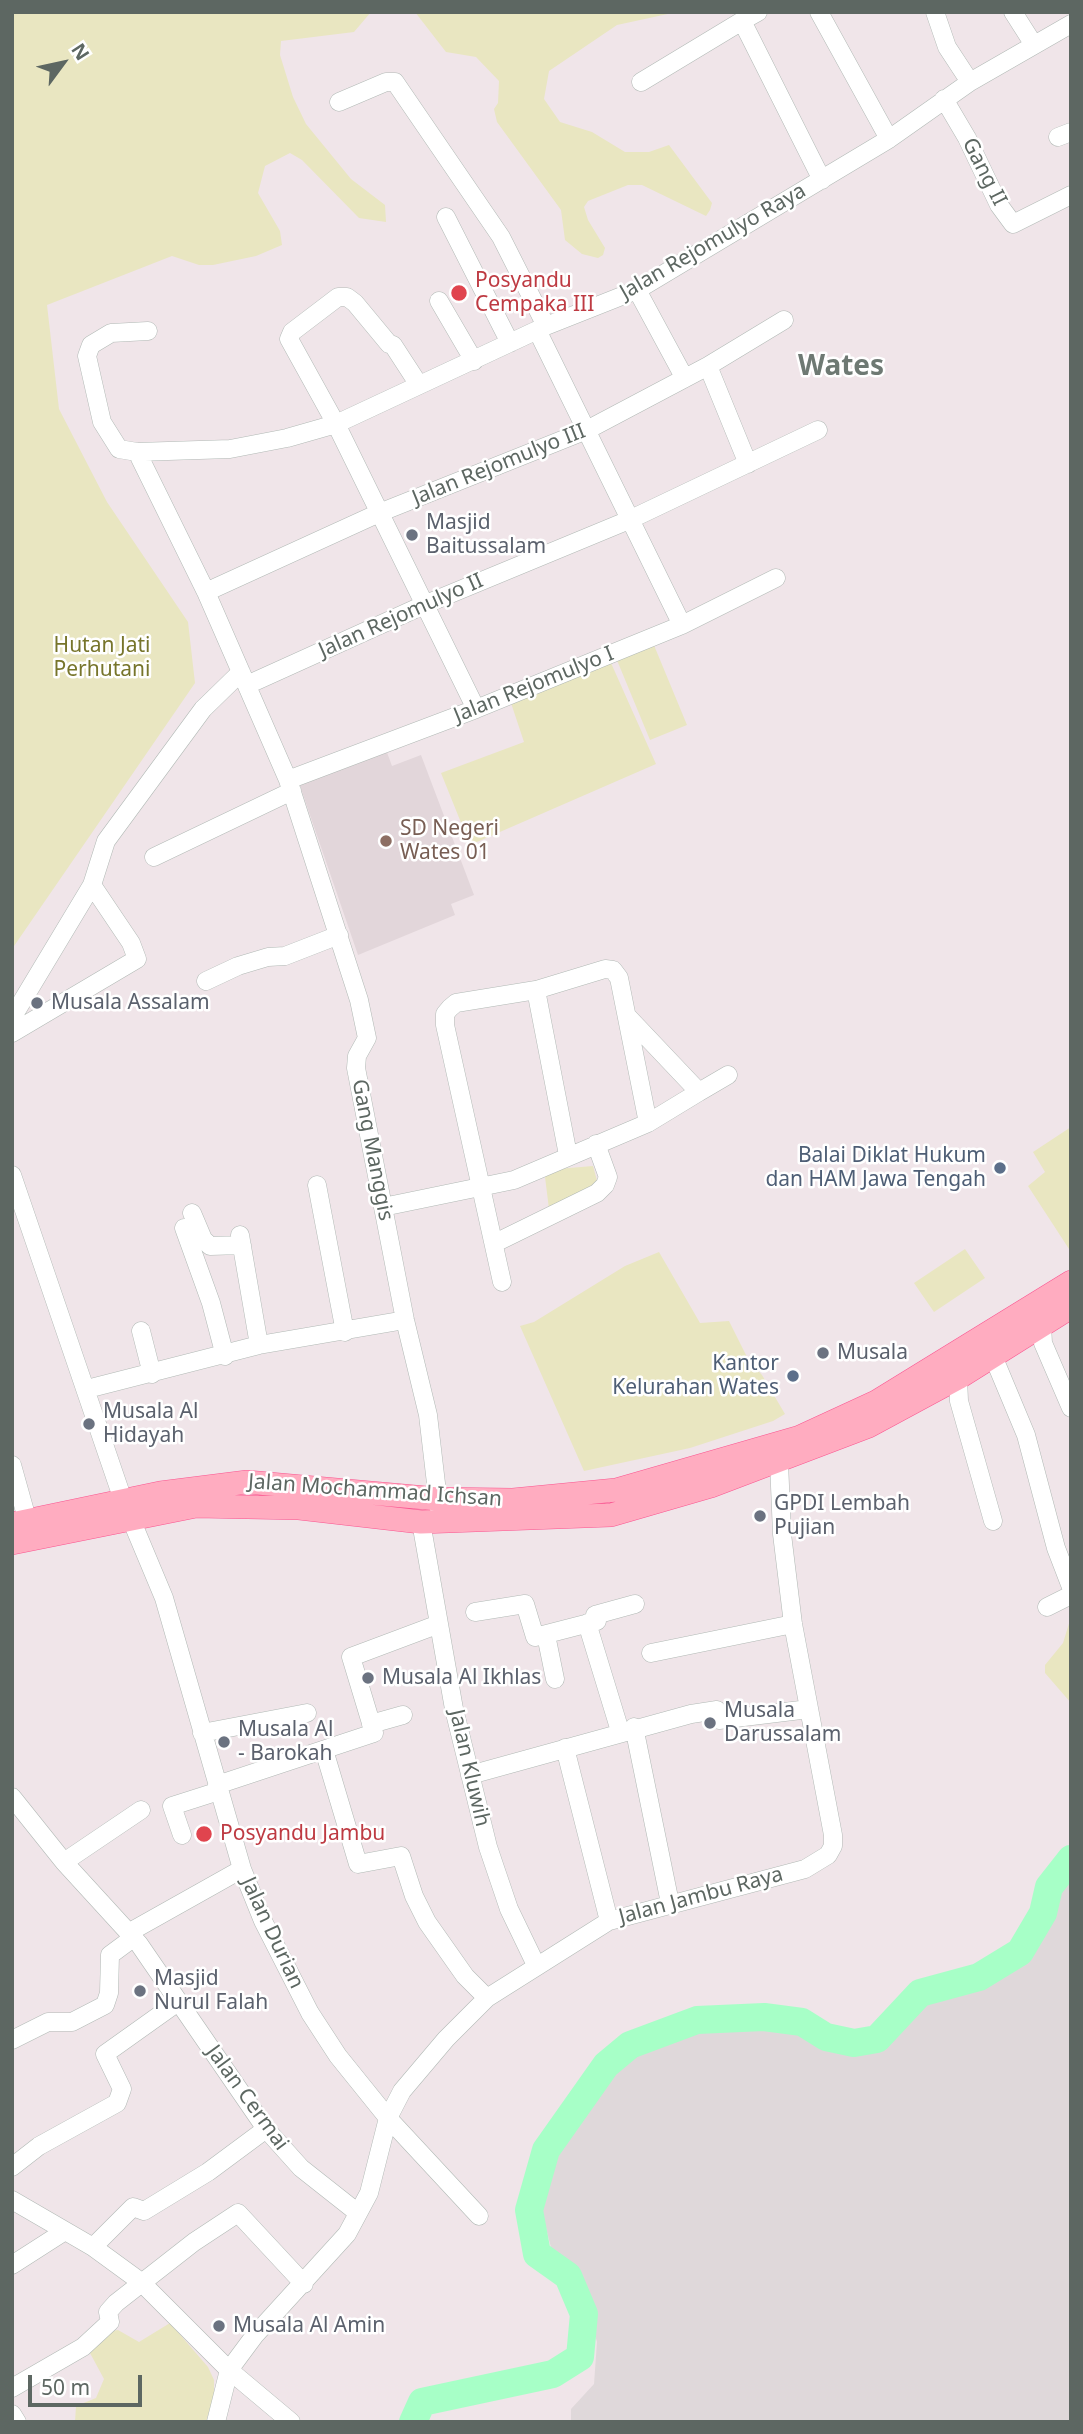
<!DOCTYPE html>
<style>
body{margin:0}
#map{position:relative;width:1083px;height:2434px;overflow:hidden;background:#f0e5e9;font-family:"Noto Sans",sans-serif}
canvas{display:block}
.frame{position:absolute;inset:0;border:14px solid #5d6762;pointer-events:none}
.north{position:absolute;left:28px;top:28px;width:70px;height:70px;-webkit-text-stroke:5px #fff;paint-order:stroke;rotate:57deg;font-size:19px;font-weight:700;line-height:28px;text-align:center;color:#5d6762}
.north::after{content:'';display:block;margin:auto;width:24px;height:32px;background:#5d6762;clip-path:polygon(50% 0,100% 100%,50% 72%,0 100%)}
.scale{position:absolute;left:28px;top:2375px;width:114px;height:32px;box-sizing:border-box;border:4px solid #5d6762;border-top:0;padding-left:9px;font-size:21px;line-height:24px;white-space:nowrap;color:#5d6762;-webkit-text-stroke:5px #fff;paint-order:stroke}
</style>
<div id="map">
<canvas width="1083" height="2434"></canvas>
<div class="frame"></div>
<div class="north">N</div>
<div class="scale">50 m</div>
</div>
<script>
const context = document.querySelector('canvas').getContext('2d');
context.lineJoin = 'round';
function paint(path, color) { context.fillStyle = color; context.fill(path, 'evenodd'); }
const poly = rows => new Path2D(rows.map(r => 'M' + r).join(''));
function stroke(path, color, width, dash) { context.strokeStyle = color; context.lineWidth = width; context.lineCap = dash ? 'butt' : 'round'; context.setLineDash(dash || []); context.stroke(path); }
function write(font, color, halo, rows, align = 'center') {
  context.font = font + ' "Noto Sans",sans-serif'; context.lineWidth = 5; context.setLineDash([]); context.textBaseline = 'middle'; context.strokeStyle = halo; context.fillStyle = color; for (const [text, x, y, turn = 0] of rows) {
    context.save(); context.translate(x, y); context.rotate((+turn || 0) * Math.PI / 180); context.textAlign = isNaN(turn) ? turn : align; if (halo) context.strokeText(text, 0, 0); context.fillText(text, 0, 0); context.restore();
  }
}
const industrial = poly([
 [1071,1875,1071,2422,571,2422,571,2409,594,2384,597,2342,588,2309,573,2277,553,2255,542,2213,552,2161,615,2070,655,2045,704,2027,759,2025,801,2029,861,2052,888,2035,928,1997,967,1986,1016,1965,1047,1922,1059,1885]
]);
const education = poly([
 [385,747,392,766,421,755,474,895,451,904,455,915,358,955,299,783]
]);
const green = poly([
 [12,12,371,12,354,32,281,41,280,55,293,97,306,124,351,179,385,205,386,222,359,218,302,160,290,153,265,166,258,193,280,231,282,245,256,256,213,265,199,265,172,256,47,305,59,409,107,502,188,622,195,683,12,949],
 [415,12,677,12,617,25,549,71,544,99,560,122,592,132,625,152,649,152,669,145,712,203,710,210,706,216,642,185,628,185,588,201,584,207,588,220,605,248,603,255,598,258,582,254,565,240,561,210,497,122,494,109,498,103,499,81,476,57,446,52],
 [651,638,687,725,650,740,614,653],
 [607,654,656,764,470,845,441,773,524,742,509,697],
 [1071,1127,1071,1248,1069,1249,1028,1186,1045,1172,1033,1152],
 [593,1166,598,1184,549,1209,545,1177,557,1169],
 [965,1249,985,1278,934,1312,914,1283],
 [659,1252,700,1323,729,1321,749,1361,762,1375,785,1414,773,1421,690,1448,584,1471,520,1326,534,1322,625,1266],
 [1071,1617,1071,1703,1045,1673,1045,1665,1063,1643],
 [170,2323,208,2367,214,2380,214,2395,206,2422,75,2422,76,2406,96,2398,104,2379,90,2353,91,2345,112,2331,118,2330,139,2342]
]);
const river = poly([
 [413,2422,422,2402,553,2374,580,2357,584,2314,568,2276,537,2254,529,2210,546,2150,606,2065,630,2045,697,2020,764,2017,802,2022,826,2037,854,2043,877,2039,920,1993,979,1977,1020,1952,1043,1913,1049,1887,1071,1859]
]);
const minor = poly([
 [758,12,742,21,822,180],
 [819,12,889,139],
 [935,12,947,47,970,82],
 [1013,12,1034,45],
 [641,82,742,21],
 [944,99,967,138,999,205,1013,224,1071,195],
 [339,102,386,82,395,82,501,237,546,326],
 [1058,137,1071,132],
 [446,217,510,343],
 [637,290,684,377],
 [439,301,474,361],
 [537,330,682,625],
 [148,331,111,333,91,345,87,356,102,422,119,449,137,452,230,449,287,438,336,424,546,326,637,290,889,139,970,82,1071,24],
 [708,366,748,464],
 [419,385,393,345,389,344,355,303,347,297,338,297,292,332,289,339,336,424,476,709],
 [137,452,206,592,288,780,359,1000,367,1038,357,1056,356,1068,405,1320,428,1415,439,1509],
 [206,592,379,513,587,430,708,366,784,320],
 [247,685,426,604,629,520,818,430],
 [288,780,476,709,682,625,776,578],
 [154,857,292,791],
 [206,981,238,966,268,957,285,956,339,935],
 [536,990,568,1155],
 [12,1018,92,885,106,841,203,709,241,672],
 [12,1033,137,959,131,943,92,885],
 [699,1092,728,1075],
 [12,1175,123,1500,164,1598,242,1869,263,1921,310,2013,338,2056,388,2118,479,2216],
 [317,1185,345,1332],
 [383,1207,514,1180,648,1123,699,1092,627,1016],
 [192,1213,203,1239,210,1246,242,1245],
 [184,1228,211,1303,225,1356],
 [240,1235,259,1345],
 [495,1243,597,1193,605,1185,608,1177,596,1144],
 [502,1282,445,1025,445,1014,450,1008,456,1003,536,990,605,969,613,970,619,978,648,1123],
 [1042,1325,1043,1343,1071,1408],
 [141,1331,152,1374],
 [993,1356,1026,1435,1056,1548,1071,1587],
 [958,1378,959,1401,993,1521],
 [87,1389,259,1345,405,1320],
 [12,1465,31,1533],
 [421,1522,454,1709,488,1847,509,1909,536,1965],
 [1047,1607,1071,1595],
 [475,1612,525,1604,535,1637,597,1621,595,1615,635,1604],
 [587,1623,620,1731],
 [546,1635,555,1679],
 [651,1653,793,1624],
 [371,1724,403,1715],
 [634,1727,670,1903],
 [202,1733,307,1713],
 [565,1748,609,1921],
 [324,1750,358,1864,401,1856,414,1896,427,1922,465,1976,487,1998],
 [470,1775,691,1714,717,1710,719,1720,809,1709],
 [217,1785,374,1733,351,1657,439,1624],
 [12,1797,64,1862,139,1944,266,2129,301,2168,358,2213],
 [182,1835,172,1806,219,1791],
 [64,1862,141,1810],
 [128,1933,242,1869],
 [12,2040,48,2022,72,2022,105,2005,109,1993,110,1955,133,1938],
 [12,2167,39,2146,117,2103,122,2089,105,2054,178,2002],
 [12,2200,93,2247,141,2282,229,2370,291,2422],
 [93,2247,133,2207,144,2211,208,2172,266,2129],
 [12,2265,65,2231],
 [12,2388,83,2347,110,2322,108,2312,116,2303,194,2242,238,2213,304,2284],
 [12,2414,17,2422],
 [216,2422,229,2370,255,2335,347,2234,369,2193,388,2118,402,2091,446,2039,487,1998,609,1921,805,1869,828,1855,833,1846,833,1835,793,1624,782,1534,779,1462]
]);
const major = poly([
 [12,1524,160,1493,247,1482,438,1499,513,1500,616,1490,800,1437,876,1402,1071,1282],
 [12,1543,196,1506,299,1508,421,1522,611,1515,711,1486,869,1426,958,1378,1071,1307]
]);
const markers = [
 [459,293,9,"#e0444e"],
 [412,535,7,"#6b7280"],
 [386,841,7,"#8d6e63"],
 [37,1003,7,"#6b7280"],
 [1000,1168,7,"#5c6f8a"],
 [823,1353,7,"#6b7280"],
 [793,1376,7,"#5c6f8a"],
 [89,1424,7,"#6b7280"],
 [760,1516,7,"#6b7280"],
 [368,1678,7,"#6b7280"],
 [710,1723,7,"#6b7280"],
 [224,1742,7,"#6b7280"],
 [204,1834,9,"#e0444e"],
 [140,1991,7,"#6b7280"],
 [219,2326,7,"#6b7280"]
];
const streetNames = [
 ["Gang II",984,172,63],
 ["Jalan Rejomulyo Raya",713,242,-30],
 ["Jalan Rejomulyo III",499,465,-22],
 ["Jalan Rejomulyo II",401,616,-24],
 ["Jalan Rejomulyo I",534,685,-22],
 ["Gang Manggis",372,1150,79],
 ["Jalan Mochammad Ichsan",375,1491,4],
 ["Jalan Kluwih",469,1768,77],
 ["Jalan Jambu Raya",701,1896,-15],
 ["Jalan Durian",272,1933,65],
 ["Jalan Cermai",247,2098,54]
];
const healthNames = [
 ["Posyandu",475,281],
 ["Cempaka III",475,305],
 ["Posyandu Jambu",220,1834]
];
const worshipNames = [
 ["Masjid",426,523],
 ["Baitussalam",426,547],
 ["Musala Assalam",51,1003],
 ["Musala",837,1353],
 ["Musala Al",103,1412],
 ["Hidayah",103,1436],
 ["GPDI Lembah",774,1504],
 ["Pujian",774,1528],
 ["Musala Al Ikhlas",382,1678],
 ["Musala",724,1711],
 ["Darussalam",724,1735],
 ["Musala Al",238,1730],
 ["- Barokah",238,1754],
 ["Masjid",154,1979],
 ["Nurul Falah",154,2003],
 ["Musala Al Amin",233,2326]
];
const parkNames = [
 ["Hutan Jati",102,646],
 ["Perhutani",102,670]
];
const educationNames = [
 ["SD Negeri",400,829],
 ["Wates 01",400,853]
];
const serviceNames = [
 ["Balai Diklat Hukum",986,1156],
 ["dan HAM Jawa Tengah",986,1180],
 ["Kantor",779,1364],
 ["Kelurahan Wates",779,1388]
];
const districtNames = [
 ["Wates",841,367]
];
paint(industrial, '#dfd8da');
paint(education, '#e2d6da');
paint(green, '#e9e6c1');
stroke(river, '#a7ffc7', 28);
stroke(minor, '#b1b9b5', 19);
stroke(major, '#fa5590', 24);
stroke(minor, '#fff', 18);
stroke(major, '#ffacc0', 23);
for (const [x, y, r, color] of markers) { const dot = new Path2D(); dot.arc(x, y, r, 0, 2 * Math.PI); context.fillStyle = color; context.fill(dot); stroke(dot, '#fff', 2.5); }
write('21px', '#5d6762', '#fff', streetNames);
write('21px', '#be3a42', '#fff', healthNames, 'left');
write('21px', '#5b616d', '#fff', worshipNames, 'left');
write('21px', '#77752b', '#fff', parkNames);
write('21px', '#785e54', '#fff', educationNames, 'left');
write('21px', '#4e5e75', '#fff', serviceNames, 'right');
write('bold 28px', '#6e7973', '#fff', districtNames);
</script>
